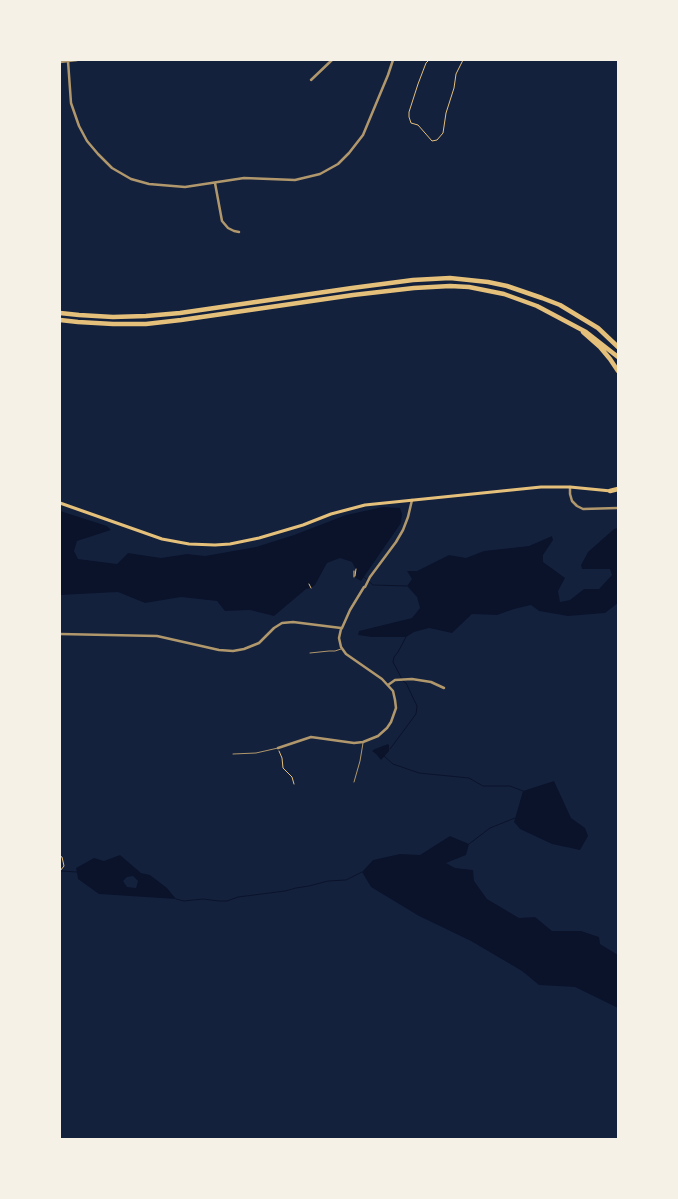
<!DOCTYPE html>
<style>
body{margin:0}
#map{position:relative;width:678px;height:1199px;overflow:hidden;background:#14213d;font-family:Figtree,sans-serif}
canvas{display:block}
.frame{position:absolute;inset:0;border:61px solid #f6f1e7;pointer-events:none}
</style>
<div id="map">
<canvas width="678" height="1199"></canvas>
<div class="frame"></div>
</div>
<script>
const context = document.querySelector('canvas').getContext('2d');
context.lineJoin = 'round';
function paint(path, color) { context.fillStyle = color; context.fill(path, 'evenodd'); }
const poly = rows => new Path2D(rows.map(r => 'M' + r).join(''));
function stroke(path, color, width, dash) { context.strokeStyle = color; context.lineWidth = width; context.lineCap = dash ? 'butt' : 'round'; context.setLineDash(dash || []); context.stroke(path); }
const water = poly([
 [383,507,400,508,402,514,401,523,361,581,354,577,355,568,352,562,340,558,327,563,315,585,311,588,306,589,274,616,250,610,225,611,217,601,181,597,145,603,118,592,60,595,60,511,107,526,111,530,77,541,74,551,78,559,117,564,128,553,161,558,187,554,205,556,256,547,294,535,346,515],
 [618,528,618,603,605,613,568,616,539,611,531,605,514,609,497,615,472,614,452,633,429,628,414,632,406,637,372,637,358,635,359,631,412,618,420,608,417,597,407,586,412,579,407,571,417,571,449,555,466,558,484,551,529,546,552,536,553,540,543,555,543,562,565,578,558,591,560,602,570,600,584,589,599,589,612,575,610,569,582,569,581,565,588,552,614,529],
 [388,744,389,745,389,751,381,760,376,754,372,751,375,749],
 [554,781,571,818,585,828,588,836,580,850,552,844,520,829,514,822,523,791],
 [450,836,469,844,466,855,446,863,455,868,473,870,474,881,487,899,519,918,535,917,552,931,581,931,599,937,600,944,618,955,618,1008,575,987,539,985,522,971,471,941,419,916,371,887,362,872,373,860,400,854,420,855],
 [120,855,141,873,150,875,167,888,176,899,99,894,78,879,76,868,94,858,104,861],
 [133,876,138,881,136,888,127,887,123,881,127,877]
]);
const stream = poly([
 [364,577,373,585,407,586],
 [390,749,416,714,417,706,406,683,403,681,393,662,394,657,398,652,406,637],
 [384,756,393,764,419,773,469,778,483,786,510,786,523,791],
 [469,844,490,828,515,818],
 [61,871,77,872],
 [176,899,184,901,203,899,219,901,227,901,238,897,285,891,296,888,309,886,328,881,346,880,362,872]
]);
const path = poly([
 [429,60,426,63,418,84,409,112,409,117,411,123,418,125,432,141,437,140,443,133,446,113,454,88,456,74,463,60],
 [355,576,356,569],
 [354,577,354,571],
 [309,584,311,588],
 [279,751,282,758,283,768,292,777,294,784],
 [60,856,62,857,64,866,60,871]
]);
const service = poly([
 [310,653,329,651,335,651,341,649],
 [233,754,256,753,278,748],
 [354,782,360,761,363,743]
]);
const minor = poly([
 [68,61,71,103,79,126,87,141,98,154,112,168,131,179,149,184,185,187,244,178,295,180,320,174,338,164,349,153,363,135,388,75,393,60],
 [311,80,332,60],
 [215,183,222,221,228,228,234,231,239,232],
 [570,487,570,494,572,501,577,506,583,509,618,508],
 [60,634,157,636,219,650,233,651,244,649,259,643,274,628,282,623,293,622,341,628],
 [388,685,395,680,412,679,431,682,444,688],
 [278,748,311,737,354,743,363,742,378,736,387,728,391,722,396,708,395,700,393,691,382,679,346,654,341,647,339,638,341,629,342,628,350,610,364,587,365,587,370,577,396,542,403,530,408,517,412,500]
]);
const tertiary = poly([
 [60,62,77,60]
]);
const secondary = poly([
 [60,503,162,539,189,544,215,545,230,544,259,538,303,525,331,514,365,505,541,487,570,487,611,491]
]);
const motorway = poly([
 [60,313,79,315,113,317,146,316,180,313,352,288,413,280,450,278,488,282,507,286,542,298,560,305,598,328,618,347],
 [60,320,78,322,113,324,146,324,181,320,353,295,414,288,450,286,469,287,504,294,537,306,586,332,618,357],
 [583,332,600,347,610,359,618,371],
 [610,491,618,489]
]);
paint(water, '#0b132b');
stroke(stream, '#0b132b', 1);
stroke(path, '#e5c07b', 1);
stroke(service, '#b1986c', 1);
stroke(minor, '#b1986c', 2.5);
stroke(tertiary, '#b1986c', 2.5);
stroke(secondary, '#e5c07b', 3);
stroke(motorway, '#e5c07b', 4.5);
</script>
